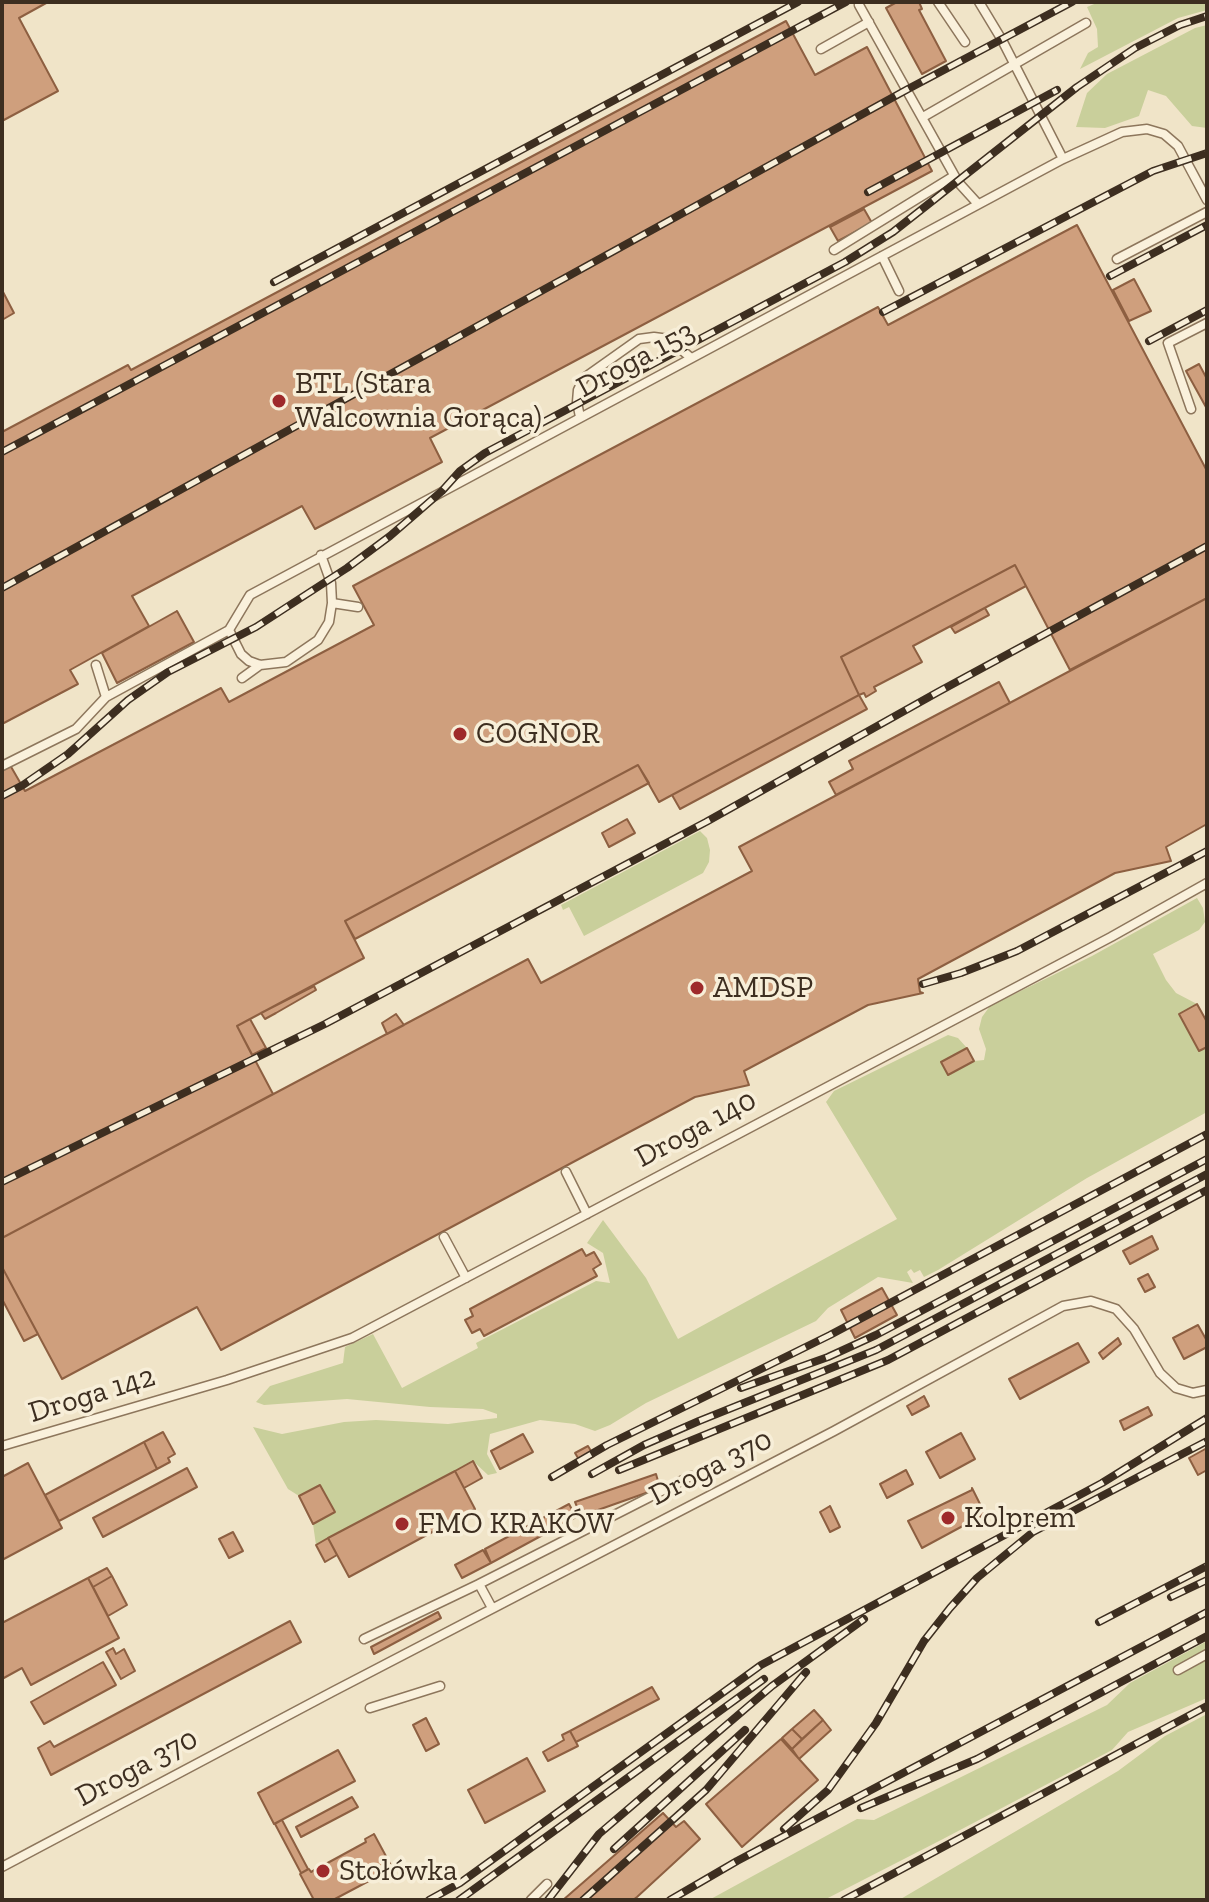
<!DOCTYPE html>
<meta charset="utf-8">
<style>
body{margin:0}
#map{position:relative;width:1209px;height:1902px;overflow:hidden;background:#f0e4c8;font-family:"Zilla Slab",serif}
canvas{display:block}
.frame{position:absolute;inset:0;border:4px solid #3d2e20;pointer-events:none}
</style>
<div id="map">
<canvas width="1209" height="1902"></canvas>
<div class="frame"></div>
</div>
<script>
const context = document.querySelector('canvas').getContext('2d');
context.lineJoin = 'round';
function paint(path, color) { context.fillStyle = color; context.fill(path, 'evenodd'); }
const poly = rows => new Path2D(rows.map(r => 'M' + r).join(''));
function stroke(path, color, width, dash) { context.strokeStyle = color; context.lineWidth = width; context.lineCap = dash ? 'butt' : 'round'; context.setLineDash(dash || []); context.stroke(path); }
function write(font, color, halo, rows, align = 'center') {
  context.font = font + ' "Zilla Slab",serif'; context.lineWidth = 7; context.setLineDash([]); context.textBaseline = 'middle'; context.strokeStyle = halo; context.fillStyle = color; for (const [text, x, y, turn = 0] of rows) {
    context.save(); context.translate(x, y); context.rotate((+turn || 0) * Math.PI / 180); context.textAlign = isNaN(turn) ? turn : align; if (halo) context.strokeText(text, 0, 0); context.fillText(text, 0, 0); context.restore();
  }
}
const green = poly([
 [1099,2,1207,2,1207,10,1178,18,1080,69,1088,53,1098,47,1097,29,1087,7],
 [1207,25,1207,128,1192,126,1166,96,1148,90,1139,116,1105,128,1076,127,1087,93,1107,74,1195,28],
 [700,831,707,838,710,850,709,862,703,873,584,936,569,907,563,910,561,905],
 [1197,898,1203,908,1205,922,1199,930,1153,954,1166,980,1176,993,1197,1004,1179,1014,1199,1051,1207,1047,1207,1112,1087,1178,938,1270,924,1277,920,1270,914,1273,911,1269,907,1272,913,1283,878,1277,828,1308,816,1321,646,1403,610,1425,595,1431,575,1424,540,1420,490,1434,487,1454,497,1473,488,1475,473,1461,316,1545,313,1524,335,1512,320,1485,299,1496,288,1489,253,1427,282,1434,344,1422,376,1420,448,1424,497,1418,497,1414,483,1409,430,1407,347,1399,264,1405,256,1402,270,1386,343,1363,345,1347,373,1334,402,1388,478,1348,476,1343,596,1281,610,1283,603,1253,587,1243,603,1220,646,1278,678,1339,897,1219,826,1102,834,1091,948,1035,958,1038,967,1048,942,1062,948,1075,974,1061,984,1060,986,1049,979,1029,982,1017,990,1006,1092,956],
 [1207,1641,1207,1698,1128,1732,1112,1750,943,1839,824,1900,709,1900,857,1819,874,1820,1107,1705,1130,1683],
 [1207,1714,1207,1900,899,1900,1118,1771,1165,1736]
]);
const building = poly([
 [2,2,48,2,19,18,58,91,2,121,2,2],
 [897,2,919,2,922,9,919,10,946,61,922,74,886,8,897,2],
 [786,21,815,75,867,47,932,171,430,438,442,462,315,529,302,506,132,596,149,626,70,670,78,684,2,724,2,432,128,365,131,370,786,21],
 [864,209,872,223,838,241,830,227,864,209],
 [1077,225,1207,471,1207,598,1070,670,1015,565,841,657,859,695,672,795,659,802,638,765,345,921,364,958,237,1026,273,1094,2,1238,2,770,10,765,25,791,221,688,229,702,374,625,353,586,878,307,888,325,1077,225],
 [1134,279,1151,311,1129,321,1113,290,1134,279],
 [2,290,14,313,2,320,2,290],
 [1199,364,1207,379,1207,409,1186,371,1199,364],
 [1015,565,1026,586,913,646,922,662,874,687,876,691,866,697,864,693,859,695,841,657,1015,565],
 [1207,598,1207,824,1166,847,1171,861,1115,873,918,979,920,992,923,993,868,1005,744,1071,749,1085,695,1097,221,1350,197,1307,62,1379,2,1267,2,1238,528,959,541,983,752,871,739,847,1207,598],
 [985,608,989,615,955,633,951,627,985,608],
 [177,611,194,642,117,683,102,653,177,611],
 [999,682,1010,703,836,795,829,782,853,769,849,761,999,682],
 [859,695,867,709,680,809,672,795,859,695],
 [638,765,649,783,355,939,345,921,638,765],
 [627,819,635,833,609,847,602,833,627,819],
 [314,986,316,990,276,1013,265,1019,261,1013,314,986],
 [1197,1004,1207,1022,1207,1047,1199,1051,1179,1014,1197,1004],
 [396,1014,404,1025,387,1034,382,1023,396,1014],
 [250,1019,266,1048,252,1055,237,1026,250,1019],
 [967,1048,974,1061,948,1075,941,1062,967,1048],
 [1152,1236,1158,1249,1130,1264,1123,1251,1152,1236],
 [582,1249,586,1256,594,1252,601,1264,593,1269,597,1276,484,1336,480,1329,472,1333,465,1320,473,1316,470,1309,582,1249],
 [2,1267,38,1334,24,1341,2,1299,2,1267],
 [1148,1274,1155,1287,1145,1292,1138,1279,1148,1274],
 [882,1288,897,1315,855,1338,841,1310,882,1288],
 [1198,1325,1207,1341,1207,1347,1184,1359,1173,1338,1198,1325],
 [1118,1338,1121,1344,1103,1359,1099,1353,1118,1338],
 [1078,1343,1089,1362,1020,1399,1009,1379,1078,1343],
 [924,1396,929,1406,912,1415,907,1406,924,1396],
 [1148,1407,1152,1415,1124,1430,1120,1421,1148,1407],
 [163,1432,175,1454,168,1458,170,1462,157,1469,144,1442,163,1432],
 [961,1433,975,1459,940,1478,926,1452,961,1433],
 [523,1434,533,1452,500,1469,491,1451,523,1434],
 [144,1442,157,1469,59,1521,45,1495,144,1442],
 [588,1446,594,1456,581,1463,575,1453,588,1446],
 [1207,1448,1207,1470,1198,1475,1189,1458,1207,1448],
 [473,1461,482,1478,464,1488,455,1471,473,1461],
 [28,1463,62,1528,2,1560,2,1477,28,1463],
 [187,1468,197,1487,103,1537,93,1518,187,1468],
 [906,1470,913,1484,887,1498,880,1484,906,1470],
 [455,1471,475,1509,349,1577,328,1538,455,1471],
 [656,1474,660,1488,581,1516,575,1502,656,1474],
 [320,1485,335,1512,313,1524,299,1496,320,1485],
 [972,1488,985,1514,922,1548,908,1521,972,1490,972,1488],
 [569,1504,576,1517,491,1563,485,1549,569,1504],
 [830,1506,840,1527,830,1532,820,1512,830,1506],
 [233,1532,243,1551,229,1558,219,1539,233,1532],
 [328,1538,337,1555,325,1562,316,1545,328,1538],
 [483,1550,491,1563,462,1578,455,1565,483,1550],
 [107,1568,112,1576,93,1587,88,1578,107,1568],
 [112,1576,127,1605,108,1616,93,1587,112,1576],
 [88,1578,119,1638,31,1685,22,1668,2,1679,2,1623,88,1578],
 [438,1612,441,1618,374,1654,371,1647,438,1612],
 [290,1621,301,1642,51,1775,38,1748,50,1741,54,1747,290,1621],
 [113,1648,116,1654,124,1649,135,1671,121,1679,106,1652,113,1648],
 [103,1662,116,1685,44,1724,31,1702,103,1662],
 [652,1687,659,1699,576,1742,570,1731,652,1687],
 [814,1710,823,1720,802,1739,792,1729,814,1710],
 [426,1718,439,1744,426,1751,413,1725,426,1718],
 [823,1720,831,1730,799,1759,792,1749,823,1720],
 [792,1729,802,1739,792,1749,782,1738,792,1729],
 [570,1731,578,1746,548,1761,543,1752,564,1740,562,1735,570,1731],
 [781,1739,818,1780,742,1847,706,1804,781,1739],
 [338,1750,355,1781,274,1824,258,1793,338,1750],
 [527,1758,545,1791,485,1823,468,1790,527,1758],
 [352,1797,358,1807,301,1837,296,1827,352,1797],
 [663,1813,676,1827,684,1821,700,1839,637,1897,633,1900,563,1900,663,1813],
 [282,1820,308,1869,301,1873,275,1824,282,1820],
 [374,1834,394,1871,385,1877,384,1873,333,1900,314,1900,300,1874,309,1869,311,1872,366,1842,365,1839,374,1834]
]);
const service = poly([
 [938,2,965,42],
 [979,2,1002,40,1063,159],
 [859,5,958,182,978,204],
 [821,49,869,22],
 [923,117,1086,23],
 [834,250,954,176],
 [882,256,899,291],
 [1117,259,1207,212],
 [1191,409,1168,343,1207,323],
 [580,417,577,402,578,390,584,378,639,339,654,337,669,339,691,358],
 [332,603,358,607],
 [229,630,241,654,249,661,260,665,286,662,318,640,329,622,332,603,331,583,321,555],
 [96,665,106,697],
 [242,678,260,665],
 [2,766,76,729,106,697,229,630,250,595,1063,159,1122,132,1147,129,1164,134,1178,146,1207,200],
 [566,1172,587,1214],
 [444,1237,466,1278],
 [2,1446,227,1380,352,1338,1111,937,1207,883],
 [479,1584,691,1476],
 [364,1639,479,1584,492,1608],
 [1178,1670,1207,1654],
 [370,1708,440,1686],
 [2,1867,332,1692,834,1431,1063,1306,1091,1301,1116,1309,1134,1329,1160,1373,1176,1388,1193,1393,1207,1390],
 [531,1900,547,1884]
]);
const rail = poly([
 [868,192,1057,90],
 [1110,276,1207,225],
 [274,282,798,2],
 [883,312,1153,171,1207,153],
 [1149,341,1207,310],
 [2,452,846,2],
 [2,588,908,89,1072,2],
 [2,796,23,785,68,754,128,700,168,672,256,627,347,568,390,536,442,491,460,471,485,453,845,262,893,232,1077,87,1135,48,1180,25,1207,16],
 [923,984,961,973,1017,951,1207,851],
 [2,1182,325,1024,706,822,938,692,1207,546],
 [741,1388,828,1357,876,1335,1207,1159],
 [619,1470,888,1360,1207,1190],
 [592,1474,644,1445,699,1421,876,1350,1207,1174],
 [552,1477,607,1445,830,1335,1207,1134],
 [1171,1597,1207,1580],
 [1099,1622,1207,1566],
 [861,1808,977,1759,1207,1636],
 [784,1829,828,1790,876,1723,924,1641,950,1608,977,1578,1033,1532,1207,1441],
 [614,1849,745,1730],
 [429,1900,460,1883,761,1665,1102,1483,1207,1418],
 [459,1900,764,1679],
 [548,1900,599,1834,772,1686,864,1619],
 [583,1900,706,1790,806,1672],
 [670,1900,737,1861,1207,1612],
 [844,1900,1207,1706]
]);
const markers = [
 [279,401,8,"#9e2a2b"],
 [460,734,8,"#9e2a2b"],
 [697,988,8,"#9e2a2b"],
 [948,1518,8,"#9e2a2b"],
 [402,1524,8,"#9e2a2b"],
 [323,1871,8,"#9e2a2b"]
];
const streetNames = [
 ["Droga 153",636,360,-28],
 ["Droga 140",696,1129,-28],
 ["Droga 142",92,1395,-17],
 ["Droga 370",711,1468,-27],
 ["Droga 370",137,1768,-28]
];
const poiNames = [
 ["BTL (Stara",295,384],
 ["Walcownia Gorąca)",295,418],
 ["COGNOR",476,734],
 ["AMDSP",713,988],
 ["Kolprem",964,1518],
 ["FMO KRAKÓW",418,1524],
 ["Stołówka",339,1871]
];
paint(green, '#c9cf9b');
paint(building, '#cf9f7d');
stroke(building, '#8d5f41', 2);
stroke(service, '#8d765c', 11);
stroke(service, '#faf1dc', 8);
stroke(rail, '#3d2e20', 8);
stroke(rail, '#f7eed8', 5, [15]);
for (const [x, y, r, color] of markers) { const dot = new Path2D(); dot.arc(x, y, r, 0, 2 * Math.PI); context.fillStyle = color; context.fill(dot); stroke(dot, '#f7eed8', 3); }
write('30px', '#3d2e20', '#f7eed8', streetNames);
write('30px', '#3d2e20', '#f7eed8', poiNames, 'left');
</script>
